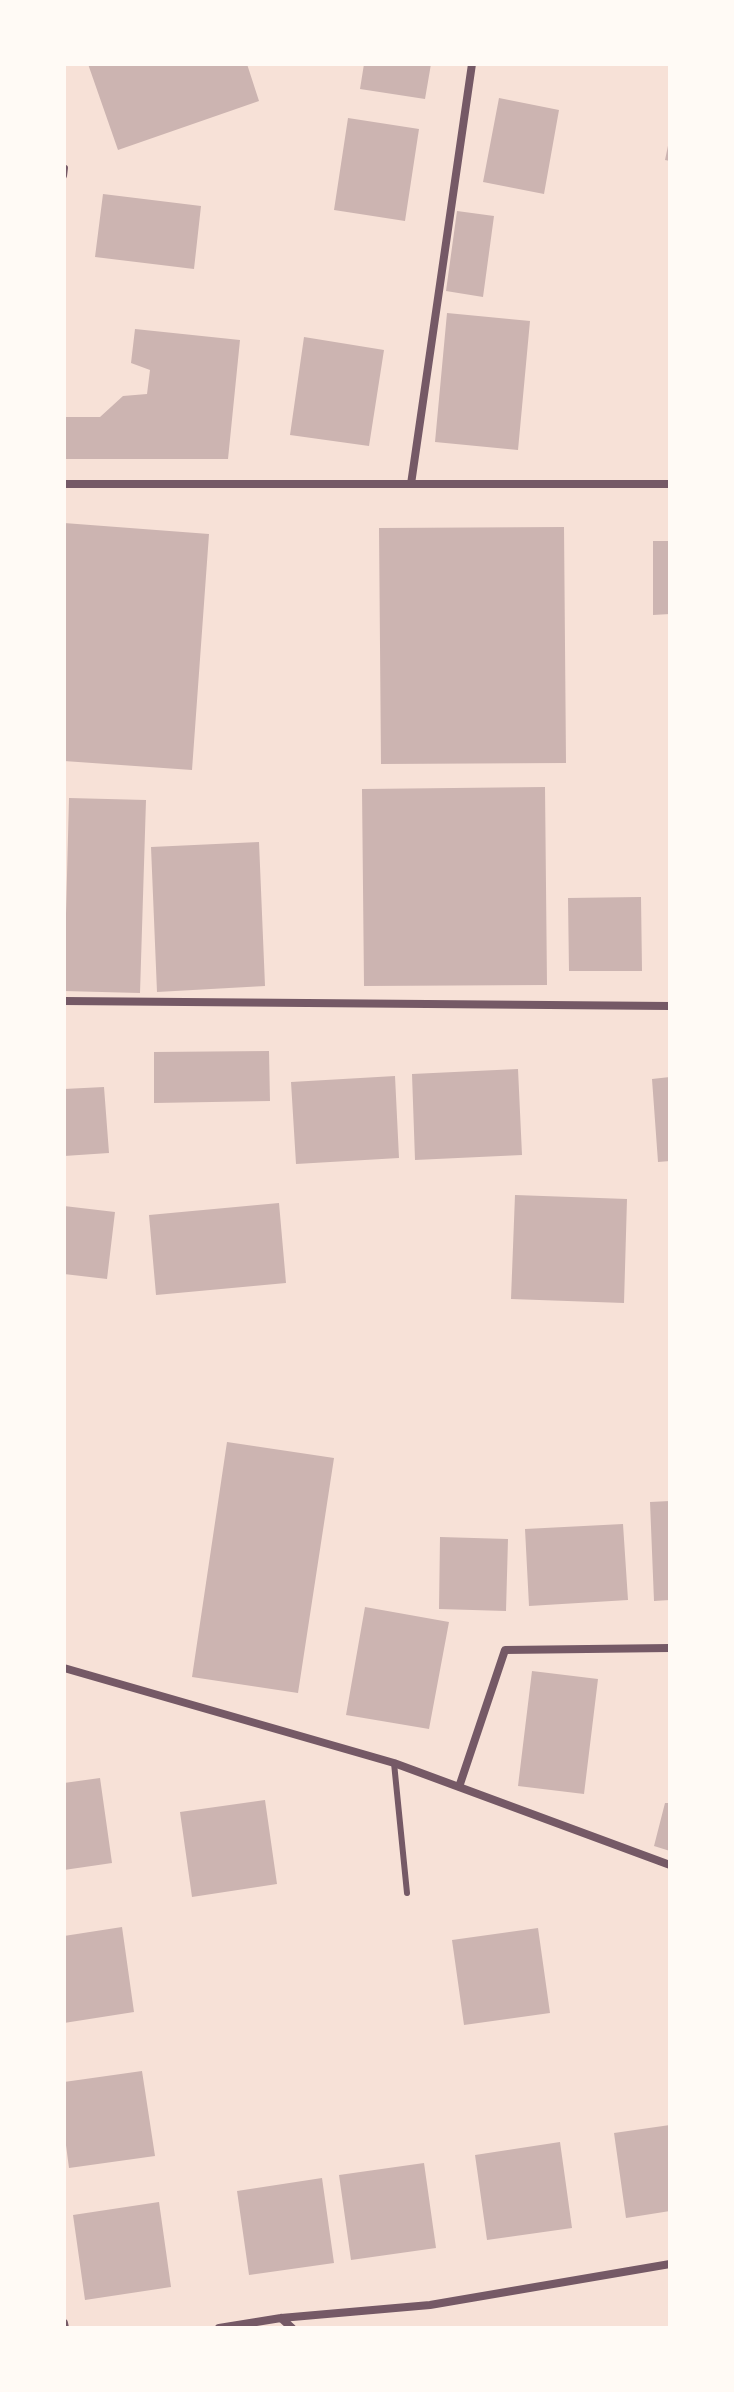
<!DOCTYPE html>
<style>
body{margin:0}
#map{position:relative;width:734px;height:2392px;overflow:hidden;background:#f7e1d7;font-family:"Space Grotesk",sans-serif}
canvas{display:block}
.frame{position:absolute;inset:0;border:66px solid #fffaf5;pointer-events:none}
</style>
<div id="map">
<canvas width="734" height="2392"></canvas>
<div class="frame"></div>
</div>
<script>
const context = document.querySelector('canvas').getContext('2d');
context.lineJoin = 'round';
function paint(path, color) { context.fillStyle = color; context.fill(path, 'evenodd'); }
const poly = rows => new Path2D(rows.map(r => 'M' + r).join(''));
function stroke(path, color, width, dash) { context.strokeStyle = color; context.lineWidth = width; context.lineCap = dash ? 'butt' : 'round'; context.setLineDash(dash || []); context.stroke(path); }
const building = poly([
 [88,64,247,64,259,101,118,150],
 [364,64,431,64,425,99,360,89],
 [499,98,559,110,544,194,483,182],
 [348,118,419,129,405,221,334,210],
 [669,141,670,142,670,161,665,160],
 [103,194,201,206,194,269,95,257],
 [457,211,494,216,483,297,446,291],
 [447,313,530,321,518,450,435,442],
 [135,329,240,340,228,459,64,459,64,417,100,417,123,396,147,394,150,370,131,363],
 [304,337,384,350,369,446,290,435],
 [64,523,209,534,192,770,64,761],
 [564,527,566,763,381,764,379,528],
 [653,541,670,541,670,614,653,615],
 [545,787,547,985,364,986,362,789],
 [69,798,146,800,140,993,64,991],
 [259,842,265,986,157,992,151,847],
 [641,897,642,971,569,971,568,898],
 [269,1051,270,1101,154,1103,154,1052],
 [518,1069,522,1155,415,1160,412,1074],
 [395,1076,399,1158,296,1164,291,1082],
 [670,1077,670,1161,658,1162,652,1079],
 [104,1087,109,1153,64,1156,64,1089],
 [515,1195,627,1199,624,1303,511,1299],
 [279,1203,286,1283,156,1295,149,1215],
 [64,1206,115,1212,107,1279,64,1274],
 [227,1442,334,1458,298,1693,192,1677],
 [670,1501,670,1600,654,1601,650,1502],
 [623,1524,628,1600,529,1606,525,1529],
 [440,1537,508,1539,506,1611,439,1609],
 [365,1607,449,1622,429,1729,346,1715],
 [532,1671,598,1679,584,1794,518,1786],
 [100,1778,112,1863,64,1870,64,1783],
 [265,1800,277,1884,192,1897,180,1812],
 [665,1803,670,1803,670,1851,654,1846],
 [122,1927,134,2012,64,2023,64,1936],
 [538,1928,550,2013,464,2025,452,1940],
 [142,2071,155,2156,69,2168,64,2130,64,2082],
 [670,2125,670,2211,626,2218,614,2133],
 [560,2142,572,2228,487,2240,475,2155],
 [424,2163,436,2248,351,2260,339,2175],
 [322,2178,334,2263,249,2275,237,2191],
 [159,2202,171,2287,85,2300,73,2215]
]);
const service = poly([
 [64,176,65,168],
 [394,1763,407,1893]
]);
const minor = poly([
 [64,484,670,484],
 [411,484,472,64],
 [64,1001,670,1006],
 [64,1668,394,1763,670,1865],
 [459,1787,505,1650,670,1648],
 [281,2318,292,2328],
 [64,2323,65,2328],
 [219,2328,281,2318,430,2305,670,2264]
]);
paint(building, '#ccb4b1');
stroke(service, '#755966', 6);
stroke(minor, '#755966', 8);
</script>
